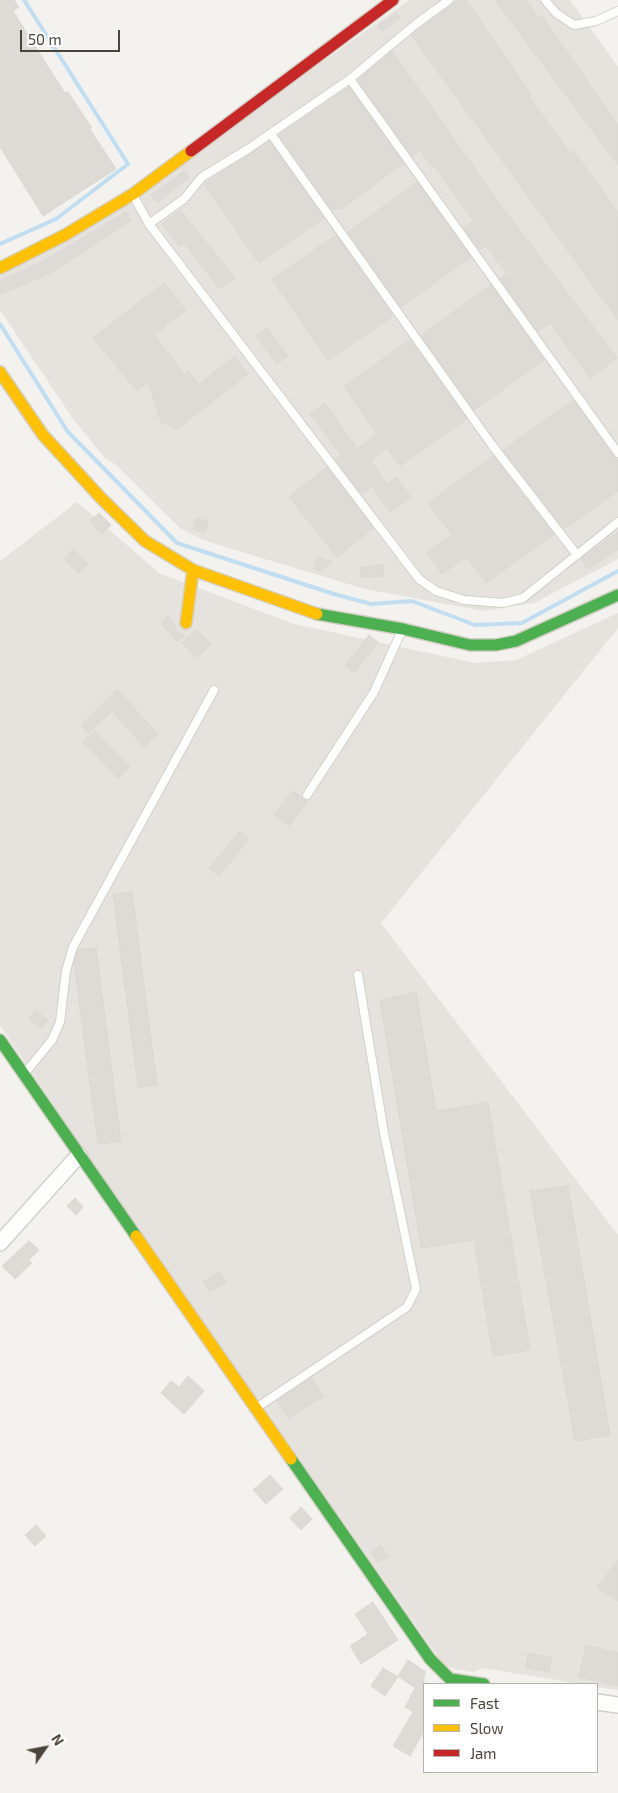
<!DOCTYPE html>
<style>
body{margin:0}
#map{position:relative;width:618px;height:1793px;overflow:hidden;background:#f4f2ee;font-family:"Exo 2",sans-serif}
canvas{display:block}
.legend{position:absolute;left:423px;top:1683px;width:175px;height:90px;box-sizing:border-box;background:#fff;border:1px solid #b7b4b0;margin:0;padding:6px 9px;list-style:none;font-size:15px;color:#4b4439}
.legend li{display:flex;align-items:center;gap:10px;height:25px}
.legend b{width:25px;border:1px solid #b7b4b0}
.north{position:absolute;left:20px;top:1723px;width:50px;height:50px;-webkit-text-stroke:4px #fff;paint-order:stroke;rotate:57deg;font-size:14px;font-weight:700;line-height:20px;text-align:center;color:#4b4439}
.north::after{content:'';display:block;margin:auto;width:18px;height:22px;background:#4b4439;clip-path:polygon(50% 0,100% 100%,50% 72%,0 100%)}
.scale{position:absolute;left:20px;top:30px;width:100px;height:22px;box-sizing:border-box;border:2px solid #4b4439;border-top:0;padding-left:6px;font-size:15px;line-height:18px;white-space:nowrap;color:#4b4439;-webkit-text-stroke:4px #fff;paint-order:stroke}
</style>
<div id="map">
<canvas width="618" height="1793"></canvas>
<ul class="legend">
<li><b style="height:6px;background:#4caf50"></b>Fast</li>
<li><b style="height:6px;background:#ffc107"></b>Slow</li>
<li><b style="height:6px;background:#c62828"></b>Jam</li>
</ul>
<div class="north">N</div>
<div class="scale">50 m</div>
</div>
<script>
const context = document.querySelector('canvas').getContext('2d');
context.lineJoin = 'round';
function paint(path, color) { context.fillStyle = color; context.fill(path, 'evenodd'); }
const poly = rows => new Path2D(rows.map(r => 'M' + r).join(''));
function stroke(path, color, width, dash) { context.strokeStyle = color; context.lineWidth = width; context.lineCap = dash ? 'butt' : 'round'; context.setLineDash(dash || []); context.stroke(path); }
const industrial = poly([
 [409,0,570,0,618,67,618,559,534,603,483,611,365,589,245,553,203,540,181,529,115,464,105,458,74,420,0,310,0,273,138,194],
 [77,502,159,573,294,624,475,663,516,660,618,613,618,628,381,923,618,1235,618,1690,597,1687,597,1684,581,1684,482,1668,473,1672,455,1669,444,1665,115,1196,0,1025,0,561]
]);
const stream = poly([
 [0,244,56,219,128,164,24,0],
 [0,324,68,432,177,543,334,594,371,604,412,601,475,625,522,623,618,571]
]);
const building = poly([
 [0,0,14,0,19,7,13,11,65,93,68,92,92,128,90,129,116,169,43,216,0,147,0,0],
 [458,0,466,0,531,94,528,95,571,154,574,151,618,212,618,320,411,35,458,0],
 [495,0,526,0,540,19,542,16,618,125,618,165,495,0],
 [396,13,400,18,382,31,378,26,396,13],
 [392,51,499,203,617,358,590,378,550,323,538,332,500,279,507,274,486,246,480,250,464,228,474,221,435,167,433,168,420,151,412,156,358,80,392,51],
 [349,87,403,163,340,210,338,208,333,211,279,135,349,87],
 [269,141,324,218,259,263,204,184,269,141],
 [184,171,189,177,157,203,151,195,184,171],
 [417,182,471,257,401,307,348,232,417,182],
 [180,210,235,278,220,289,185,244,180,247,162,224,180,210],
 [126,212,131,221,52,272,0,295,0,280,38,264,126,212],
 [336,235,393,316,328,360,272,279,336,235],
 [164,283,186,310,154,335,184,374,188,371,199,384,235,356,248,374,177,429,161,422,148,382,137,391,93,338,164,283],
 [491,285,544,360,474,410,421,335,491,285],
 [267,328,288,356,277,364,256,336,267,328],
 [410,340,467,419,400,466,387,448,371,461,387,484,396,477,411,497,390,512,372,487,362,494,335,460,341,455,310,414,325,403,357,449,377,434,344,386,410,340],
 [573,400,618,461,618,491,567,527,566,526,563,528,503,450,573,400],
 [493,456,554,534,486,583,467,557,442,574,427,552,452,535,428,503,493,456],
 [327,467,373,528,337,557,289,497,327,467],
 [99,513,111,525,102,534,90,521,99,513],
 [196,518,208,521,205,533,193,529,196,518],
 [618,532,618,550,588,569,581,558,618,532],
 [73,549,88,564,78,573,64,558,73,549],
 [317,557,332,562,321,571,313,569,317,557],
 [383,565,384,576,361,578,360,567,383,565],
 [168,616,178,632,185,635,177,641,161,623,168,616],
 [196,630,211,644,197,658,182,643,196,630],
 [369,635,378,642,354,673,345,666,369,635],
 [117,689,158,734,144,747,112,711,88,733,81,725,117,689],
 [94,731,130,767,118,778,83,742,94,731],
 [293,791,308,802,289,826,274,814,293,791],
 [240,831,249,839,219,876,209,868,240,831],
 [132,892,157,1085,138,1087,113,894,132,892],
 [96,948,121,1141,98,1144,74,963,78,950,96,948],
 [416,992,436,1111,488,1102,530,1350,493,1356,474,1240,421,1248,380,1000,416,992],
 [35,1010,48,1020,42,1028,29,1019,35,1010],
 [568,1186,610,1435,575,1441,530,1191,568,1186],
 [75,1198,83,1207,76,1215,67,1206,75,1198],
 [29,1241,39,1250,29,1260,32,1263,15,1279,2,1266,29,1241],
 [219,1272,226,1282,210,1292,203,1282,219,1272],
 [188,1376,204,1391,184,1414,161,1393,171,1381,179,1387,188,1376],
 [311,1378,324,1396,288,1418,277,1401,311,1378],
 [270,1475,283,1489,266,1504,253,1490,270,1475],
 [301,1507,312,1519,301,1530,290,1518,301,1507],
 [36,1525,46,1536,35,1546,25,1535,36,1525],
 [381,1545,388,1556,378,1562,371,1552,381,1545],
 [618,1560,618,1601,597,1587,618,1560],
 [373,1602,398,1640,361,1664,350,1646,368,1634,355,1614,373,1602],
 [586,1645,618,1653,618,1686,579,1677,586,1645],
 [528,1653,552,1658,549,1672,526,1668,528,1653],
 [408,1660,426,1672,424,1676,424,1731,410,1756,393,1746,413,1712,405,1707,415,1688,398,1676,408,1660],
 [383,1668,398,1677,385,1696,371,1686,383,1668]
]);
const lane = poly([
 [545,0,556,13,574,25,596,21,618,11],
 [350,79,618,453],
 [271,134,492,445,577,555],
 [133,195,149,224,419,579,436,591,464,600,503,603,523,598,618,522],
 [149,224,184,199,202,177,248,149,350,79,416,24,449,0],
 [307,795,374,692,402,630],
 [25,1073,52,1040,60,1022,66,971,73,947,214,690],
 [256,1408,407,1307,416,1289,384,1133,358,975]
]);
const street = poly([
 [0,1243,79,1155],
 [597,1702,618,1705]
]);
const fast = poly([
 [317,614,403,629,470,645,496,645,516,641,618,595],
 [0,1040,136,1236],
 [291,1459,430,1659,450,1679,484,1684]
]);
const slow = poly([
 [0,268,65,235,133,194,191,151],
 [0,372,43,435,101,498,145,541,193,570,317,614],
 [186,623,193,570],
 [136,1236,291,1459]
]);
const jam = poly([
 [191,151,393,0]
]);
paint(industrial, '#e6e2de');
stroke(stream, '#c0ddf1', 4);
paint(building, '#dedbd6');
stroke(building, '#dcd9d4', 1);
stroke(lane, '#d2d0cb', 10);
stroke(street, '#d2d0cb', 18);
stroke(fast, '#d3cfc5', 14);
stroke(slow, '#d3cfc5', 14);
stroke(jam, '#d3cfc5', 14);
stroke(lane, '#fdfdfc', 8);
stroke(street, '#fdfdfc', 15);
stroke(fast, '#4caf50', 11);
stroke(slow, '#ffc107', 11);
stroke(jam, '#c62828', 11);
</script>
